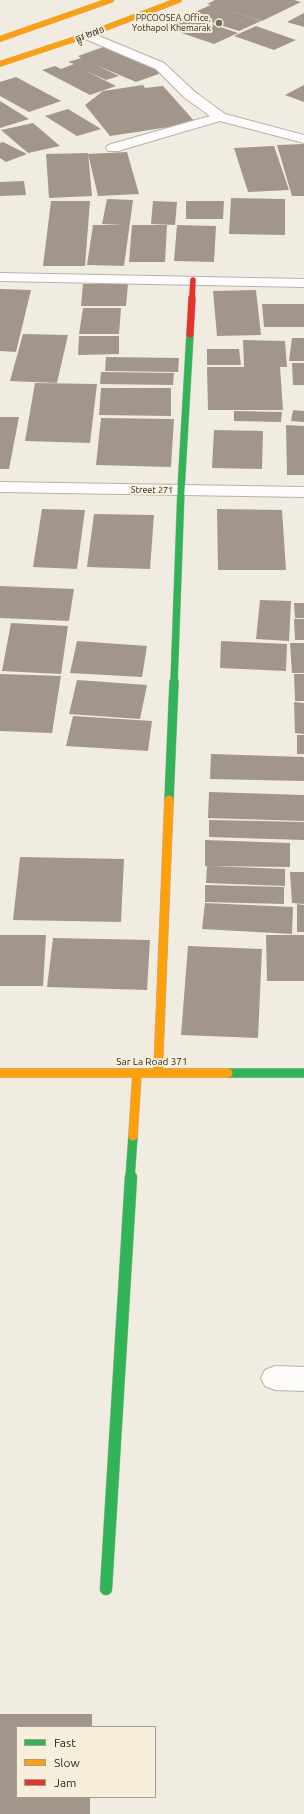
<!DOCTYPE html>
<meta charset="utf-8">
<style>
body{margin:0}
#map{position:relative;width:304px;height:1814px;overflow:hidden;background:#f1ece1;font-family:Ubuntu,sans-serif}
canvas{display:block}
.legend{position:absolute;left:16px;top:1726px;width:140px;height:72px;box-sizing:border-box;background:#f7eedb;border:1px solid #a59f91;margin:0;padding:5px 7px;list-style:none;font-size:12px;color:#2b2821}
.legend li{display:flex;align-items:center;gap:8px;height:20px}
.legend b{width:20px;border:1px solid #a59f91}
</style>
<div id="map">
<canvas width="304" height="1814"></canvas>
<ul class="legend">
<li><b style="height:5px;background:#30b455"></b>Fast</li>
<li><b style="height:5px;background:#ff9f0a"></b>Slow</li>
<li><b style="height:5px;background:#e5322d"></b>Jam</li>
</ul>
</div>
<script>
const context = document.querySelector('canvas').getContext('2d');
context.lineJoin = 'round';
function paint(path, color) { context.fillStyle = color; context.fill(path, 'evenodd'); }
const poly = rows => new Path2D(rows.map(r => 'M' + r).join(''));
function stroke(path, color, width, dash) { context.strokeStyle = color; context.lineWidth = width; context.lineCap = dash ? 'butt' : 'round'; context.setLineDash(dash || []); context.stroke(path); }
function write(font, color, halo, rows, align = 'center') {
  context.font = font + ' Ubuntu,"Noto Sans Khmer",sans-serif'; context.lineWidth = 4; context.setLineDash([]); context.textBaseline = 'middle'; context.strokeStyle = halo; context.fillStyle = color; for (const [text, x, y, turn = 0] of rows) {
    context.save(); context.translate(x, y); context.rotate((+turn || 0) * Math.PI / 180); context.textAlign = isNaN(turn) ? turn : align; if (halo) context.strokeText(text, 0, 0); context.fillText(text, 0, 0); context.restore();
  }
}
const building = poly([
 [215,0,294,0,301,2,262,21,221,8,261,21,239,31,188,15,211,5,207,4],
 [304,13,304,27,287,22],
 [185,15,238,33,214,44,161,26],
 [256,26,296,40,274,50,234,36],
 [106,46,164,72,136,82,96,65,119,76,106,80,84,70,116,86,90,95,42,70,55,66,61,69,74,64,68,62,81,58,78,56],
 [16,77,61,101,29,112,0,96,0,82],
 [143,85,145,88,163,86,196,123,110,136,85,105,103,91],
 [304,85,304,102,285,95],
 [0,101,29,119,0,128],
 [68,109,101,129,77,136,45,116],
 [33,123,60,146,28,153,1,130],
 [3,142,27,154,6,162,0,158,0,143],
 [304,144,304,196,292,196,277,145],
 [274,146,289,190,248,192,234,148],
 [127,152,139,194,98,196,88,154],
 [88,153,92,196,49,198,46,154],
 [24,181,26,195,0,196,0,182],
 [231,198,285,199,285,235,229,234],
 [107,199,133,200,124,266,87,265,93,225,123,225,102,224],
 [51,201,90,201,85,266,43,266],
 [153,201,177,202,175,225,151,224],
 [186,201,224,201,223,219,186,219],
 [132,225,167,225,165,262,129,262],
 [177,225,216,226,214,262,174,261],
 [83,284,128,284,126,306,81,306],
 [0,289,31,290,16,352,0,351],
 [256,290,261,335,217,336,213,291],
 [262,304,304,304,304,327,264,327],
 [83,308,121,308,119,334,79,334],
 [23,334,68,335,57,383,10,381],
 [79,336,119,336,119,354,78,355],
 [292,338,304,338,304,361,289,361],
 [243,340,285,341,287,367,280,367,283,410,208,410,207,367,244,367],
 [207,349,239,349,241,365,207,365],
 [106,357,179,358,178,372,105,371],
 [292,363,304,363,304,385,293,385],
 [101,372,174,373,173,385,100,384],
 [35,383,97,384,90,443,25,441],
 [101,388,171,388,171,416,99,415],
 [293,410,304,411,304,422,291,421],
 [234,411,282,412,281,422,234,421],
 [0,417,19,417,9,469,0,469],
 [101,418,174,419,171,467,96,465],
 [286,425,304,426,304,475,287,475],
 [214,430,263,431,262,469,212,468],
 [42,509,85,510,77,569,33,567],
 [217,509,282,510,286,570,218,570],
 [94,514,154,515,150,569,87,567],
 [0,586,74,589,69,621,0,618],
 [260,600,291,601,289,641,256,639],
 [294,603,304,603,304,618,295,618],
 [294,619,304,619,304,640,295,640],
 [11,623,68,626,61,674,2,671],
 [77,641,147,646,142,677,70,673],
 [221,641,287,644,286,671,220,668],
 [290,643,304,643,304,673,292,673],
 [0,674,61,676,52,733,0,731],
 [294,674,304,674,304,701,295,701],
 [77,680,147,685,140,719,69,714],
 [294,702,304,703,304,734,295,733],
 [73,716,152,721,148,751,66,746],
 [297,735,304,735,304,754,297,754],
 [211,754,304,757,304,781,210,779],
 [209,792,304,795,304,821,208,818],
 [209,820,304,822,304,840,209,837],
 [205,840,290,843,290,867,205,866],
 [20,857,124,859,121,922,13,920],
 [207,866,285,869,285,886,206,883],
 [290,872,304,872,304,904,292,903],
 [205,885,284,887,284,904,205,902],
 [205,903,293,907,292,934,202,929],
 [297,904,304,905,304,932,297,932],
 [0,935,46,935,43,986,0,986],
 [266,935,304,935,304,981,267,981],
 [53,938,150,940,147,990,47,987],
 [188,946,262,949,258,1038,181,1035],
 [0,1714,92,1714,92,1727,17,1727,17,1797,90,1797,90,1814,0,1814]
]);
const lane = poly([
 [275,1366,304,1367,304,1391,275,1390,265,1386,261,1378,265,1370,275,1366]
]);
const street = poly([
 [87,31,164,63,195,92,225,114,304,135,304,143,220,121,118,151,108,151,106,148,108,145,210,116,185,98,156,69,83,38,81,35,83,32,87,31],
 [0,273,304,279,304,287,0,281,0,273],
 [0,482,304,487,304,497,0,492,0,482]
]);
const fastFar2 = poly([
 [174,683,181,490,190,334]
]);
const fastFar1 = poly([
 [169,800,174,682],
 [228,1073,304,1073],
 [130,1178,133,1136]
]);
const fast = poly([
 [106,1589,131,1177]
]);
const slowFar1 = poly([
 [0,39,111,0],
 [0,64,87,35,179,0]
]);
const slow = poly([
 [0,1073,228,1073],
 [158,1073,169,800],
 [133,1136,137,1073]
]);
const jamFar1 = poly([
 [192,299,193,280]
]);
const jam = poly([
 [190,334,192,298]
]);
const markers = [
 [219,23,4,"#706d64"]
];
const farPoinames = [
 ["PPCOOSEA Office,",211,18],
 ["Yothapol Khemarak",211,28]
];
const farStreetnames = [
 ["ផ្លូវ ២៧១",90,34,-20],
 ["Street 271",152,490,1]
];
const streetNames = [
 ["Sar La Road 371",152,1062]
];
paint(building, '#a2968b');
stroke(lane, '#b6b2aa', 2);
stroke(street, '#b6b2aa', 2);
stroke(fastFar2, '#b6b2aa', 8);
stroke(fastFar1, '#b6b2aa', 10);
stroke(fast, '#b6b2aa', 13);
stroke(slowFar1, '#b6b2aa', 6);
stroke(slow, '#b6b2aa', 10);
stroke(jamFar1, '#b6b2aa', 6);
stroke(jam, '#b6b2aa', 8);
paint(lane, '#fdfcfa');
paint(street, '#fdfcfa');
stroke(fastFar2, '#30b455', 7);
stroke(fastFar1, '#30b455', 9);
stroke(fast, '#30b455', 12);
stroke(slowFar1, '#ff9f0a', 5.5);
stroke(slow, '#ff9f0a', 9);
stroke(jamFar1, '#e5322d', 5.5);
stroke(jam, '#e5322d', 7);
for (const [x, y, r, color] of markers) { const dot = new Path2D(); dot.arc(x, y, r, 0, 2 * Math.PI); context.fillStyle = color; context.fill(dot); stroke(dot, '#f7eedb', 1.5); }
write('9px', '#2b2821', '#f7eedb', farPoinames, 'right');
write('9px', '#2b2821', '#f7eedb', farStreetnames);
write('10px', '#2b2821', '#f7eedb', streetNames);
</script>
